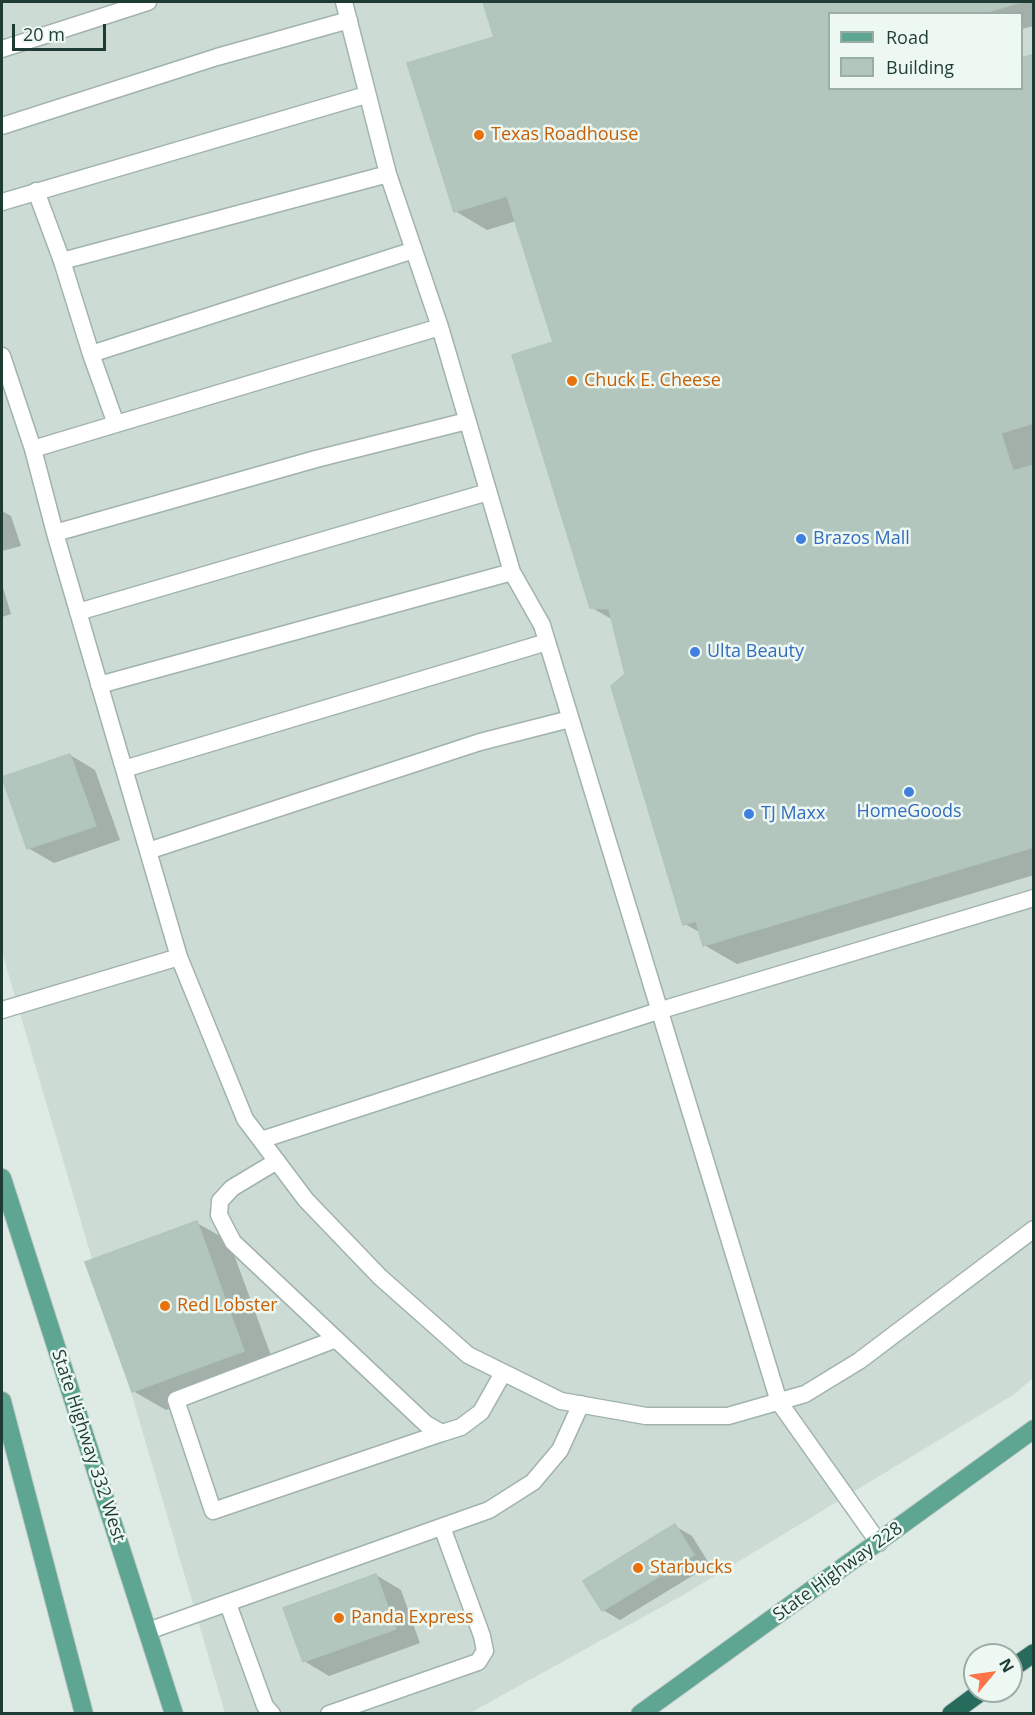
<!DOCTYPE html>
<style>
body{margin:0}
#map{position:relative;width:1035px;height:1715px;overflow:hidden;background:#deebe5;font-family:"Open Sans",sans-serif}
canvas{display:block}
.frame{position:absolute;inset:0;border:3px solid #1e3c34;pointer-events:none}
.legend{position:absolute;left:828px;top:12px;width:195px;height:78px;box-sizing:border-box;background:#eef8f3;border:2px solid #9bada7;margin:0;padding:8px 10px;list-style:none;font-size:18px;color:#1e3c34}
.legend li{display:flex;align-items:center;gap:12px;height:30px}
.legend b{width:30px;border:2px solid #9bada7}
.north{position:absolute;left:963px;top:1643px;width:60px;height:60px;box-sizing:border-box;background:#eef8f3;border:2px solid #9bada7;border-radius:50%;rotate:61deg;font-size:16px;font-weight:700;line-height:24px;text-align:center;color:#1e3c34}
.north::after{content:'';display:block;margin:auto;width:21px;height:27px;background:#ff7348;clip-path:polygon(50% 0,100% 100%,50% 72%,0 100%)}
.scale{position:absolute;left:12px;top:24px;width:94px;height:27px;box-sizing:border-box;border:3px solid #1e3c34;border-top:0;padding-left:8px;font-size:18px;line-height:21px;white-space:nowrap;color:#1e3c34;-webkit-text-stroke:4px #eef8f3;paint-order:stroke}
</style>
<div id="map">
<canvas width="1035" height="1715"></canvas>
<div class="frame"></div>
<ul class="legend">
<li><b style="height:8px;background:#5ea592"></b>Road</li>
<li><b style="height:16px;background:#b3c6be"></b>Building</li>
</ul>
<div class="north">N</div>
<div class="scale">20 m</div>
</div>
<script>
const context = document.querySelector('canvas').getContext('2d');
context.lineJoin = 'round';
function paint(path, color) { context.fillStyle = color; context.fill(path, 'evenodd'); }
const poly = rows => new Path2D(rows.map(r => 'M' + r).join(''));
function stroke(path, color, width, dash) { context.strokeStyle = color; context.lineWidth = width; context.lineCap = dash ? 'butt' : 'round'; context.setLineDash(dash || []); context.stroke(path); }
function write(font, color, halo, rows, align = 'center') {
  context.font = font + ' "Open Sans",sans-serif'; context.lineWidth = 5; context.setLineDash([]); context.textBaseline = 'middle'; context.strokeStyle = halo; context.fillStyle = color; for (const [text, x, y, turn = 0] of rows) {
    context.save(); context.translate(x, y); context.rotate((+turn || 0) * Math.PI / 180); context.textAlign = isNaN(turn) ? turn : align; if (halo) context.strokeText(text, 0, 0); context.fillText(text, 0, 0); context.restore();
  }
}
const built = poly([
 [2,2,1033,2,1033,1378,1013,1395,685,1594,470,1713,225,1713,2,952],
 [830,14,1022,14,1022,88,830,88]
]);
const shadow = poly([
 [484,2,1034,2,1034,26,1022,29,1022,14,830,14,830,88,1022,88,1022,59,1034,56,1034,875,737,964,704,945,701,933,685,924,613,620,591,607,554,343,516,221,487,230,455,211,496,38],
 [2,511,11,516,21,546,2,551],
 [2,584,11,614,2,617],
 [70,755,95,770,120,840,54,863,28,848],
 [197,1223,229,1241,276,1369,166,1410,133,1391],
 [675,1526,692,1536,710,1565,620,1620,603,1610],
 [376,1575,401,1590,420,1643,329,1676,304,1661]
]);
const building = poly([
 [483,2,1021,2,981,14,830,14,830,88,1022,88,1022,58,1034,54,1034,423,1001,433,1013,471,1034,465,1034,847,703,946,696,921,683,925,611,686,625,674,609,609,590,608,512,355,553,342,507,196,454,212,407,63,494,37,483,2],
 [70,754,96,826,27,849,2,777,70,754],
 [197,1221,244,1351,132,1392,85,1262,197,1221],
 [675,1524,694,1555,602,1611,583,1581,675,1524],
 [376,1574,396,1629,303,1662,283,1608,376,1574]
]);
const lane = poly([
 [344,2,388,174,440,327,512,572,542,625,779,1402,879,1543],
 [2,49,148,2],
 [2,126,217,57,349,20],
 [388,174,62,261,91,354,116,424,440,327],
 [36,191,62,261],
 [2,202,366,95],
 [91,354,414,250],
 [2,356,33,449,55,533,179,957,245,1119,306,1200,380,1277,468,1355,561,1401,646,1416,728,1416,805,1394,859,1361,1034,1229],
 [33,449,116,424],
 [55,533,316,459,467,421],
 [78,612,488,492],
 [99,685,512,572],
 [124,769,547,642],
 [148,851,480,742,570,719],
 [2,1010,179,957],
 [261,1140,658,1011,1034,898],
 [277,1161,232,1188,220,1201,219,1215,233,1242,426,1424,442,1433,461,1427,481,1412,503,1373],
 [336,1339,176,1400,213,1511,442,1433],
 [228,1604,265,1706,272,1714],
 [148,1631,489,1510,533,1482,560,1450,581,1404],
 [329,1714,478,1662,485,1651,482,1636,442,1527]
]);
const primary = poly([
 [2,1178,174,1714],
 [2,1401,84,1714],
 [640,1714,1034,1429]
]);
const highway = poly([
 [1011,1669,1034,1653],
 [951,1714,982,1691]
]);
const markers = [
 [479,135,6,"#e8710a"],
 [572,381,6,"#e8710a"],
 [801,539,6,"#3f7fe0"],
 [695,652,6,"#3f7fe0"],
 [909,792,6,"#3f7fe0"],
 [749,814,6,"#3f7fe0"],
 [165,1306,6,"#e8710a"],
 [638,1568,6,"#e8710a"],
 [339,1618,6,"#e8710a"]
];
const foodNames = [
 ["Texas Roadhouse",491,135],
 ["Chuck E. Cheese",584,381],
 ["Red Lobster",177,1306],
 ["Starbucks",650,1568],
 ["Panda Express",351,1618]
];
const shopNames = [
 ["Brazos Mall",813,539],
 ["Ulta Beauty",707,652],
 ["HomeGoods",909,812,"center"],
 ["TJ Maxx",761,814]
];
const streetNames = [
 ["State Highway 332 West",88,1446,72],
 ["State Highway 228",838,1572,-36]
];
paint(built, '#ccdbd4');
paint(shadow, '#0003');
paint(building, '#b3c6be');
stroke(building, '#b0c5bc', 1.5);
stroke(lane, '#a1b3ac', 19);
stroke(primary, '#c0c8c6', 20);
stroke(highway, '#c0c8c6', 20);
stroke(lane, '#fff', 16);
stroke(primary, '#5ea592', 18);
stroke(highway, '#276b5c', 18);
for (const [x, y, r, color] of markers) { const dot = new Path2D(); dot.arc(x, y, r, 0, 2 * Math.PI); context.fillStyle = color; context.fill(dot); stroke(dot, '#eef8f3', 2); }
write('18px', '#c56008', '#eef8f3', foodNames, 'left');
write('18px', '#366cbe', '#eef8f3', shopNames, 'left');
write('18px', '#1e3c34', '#eef8f3', streetNames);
</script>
